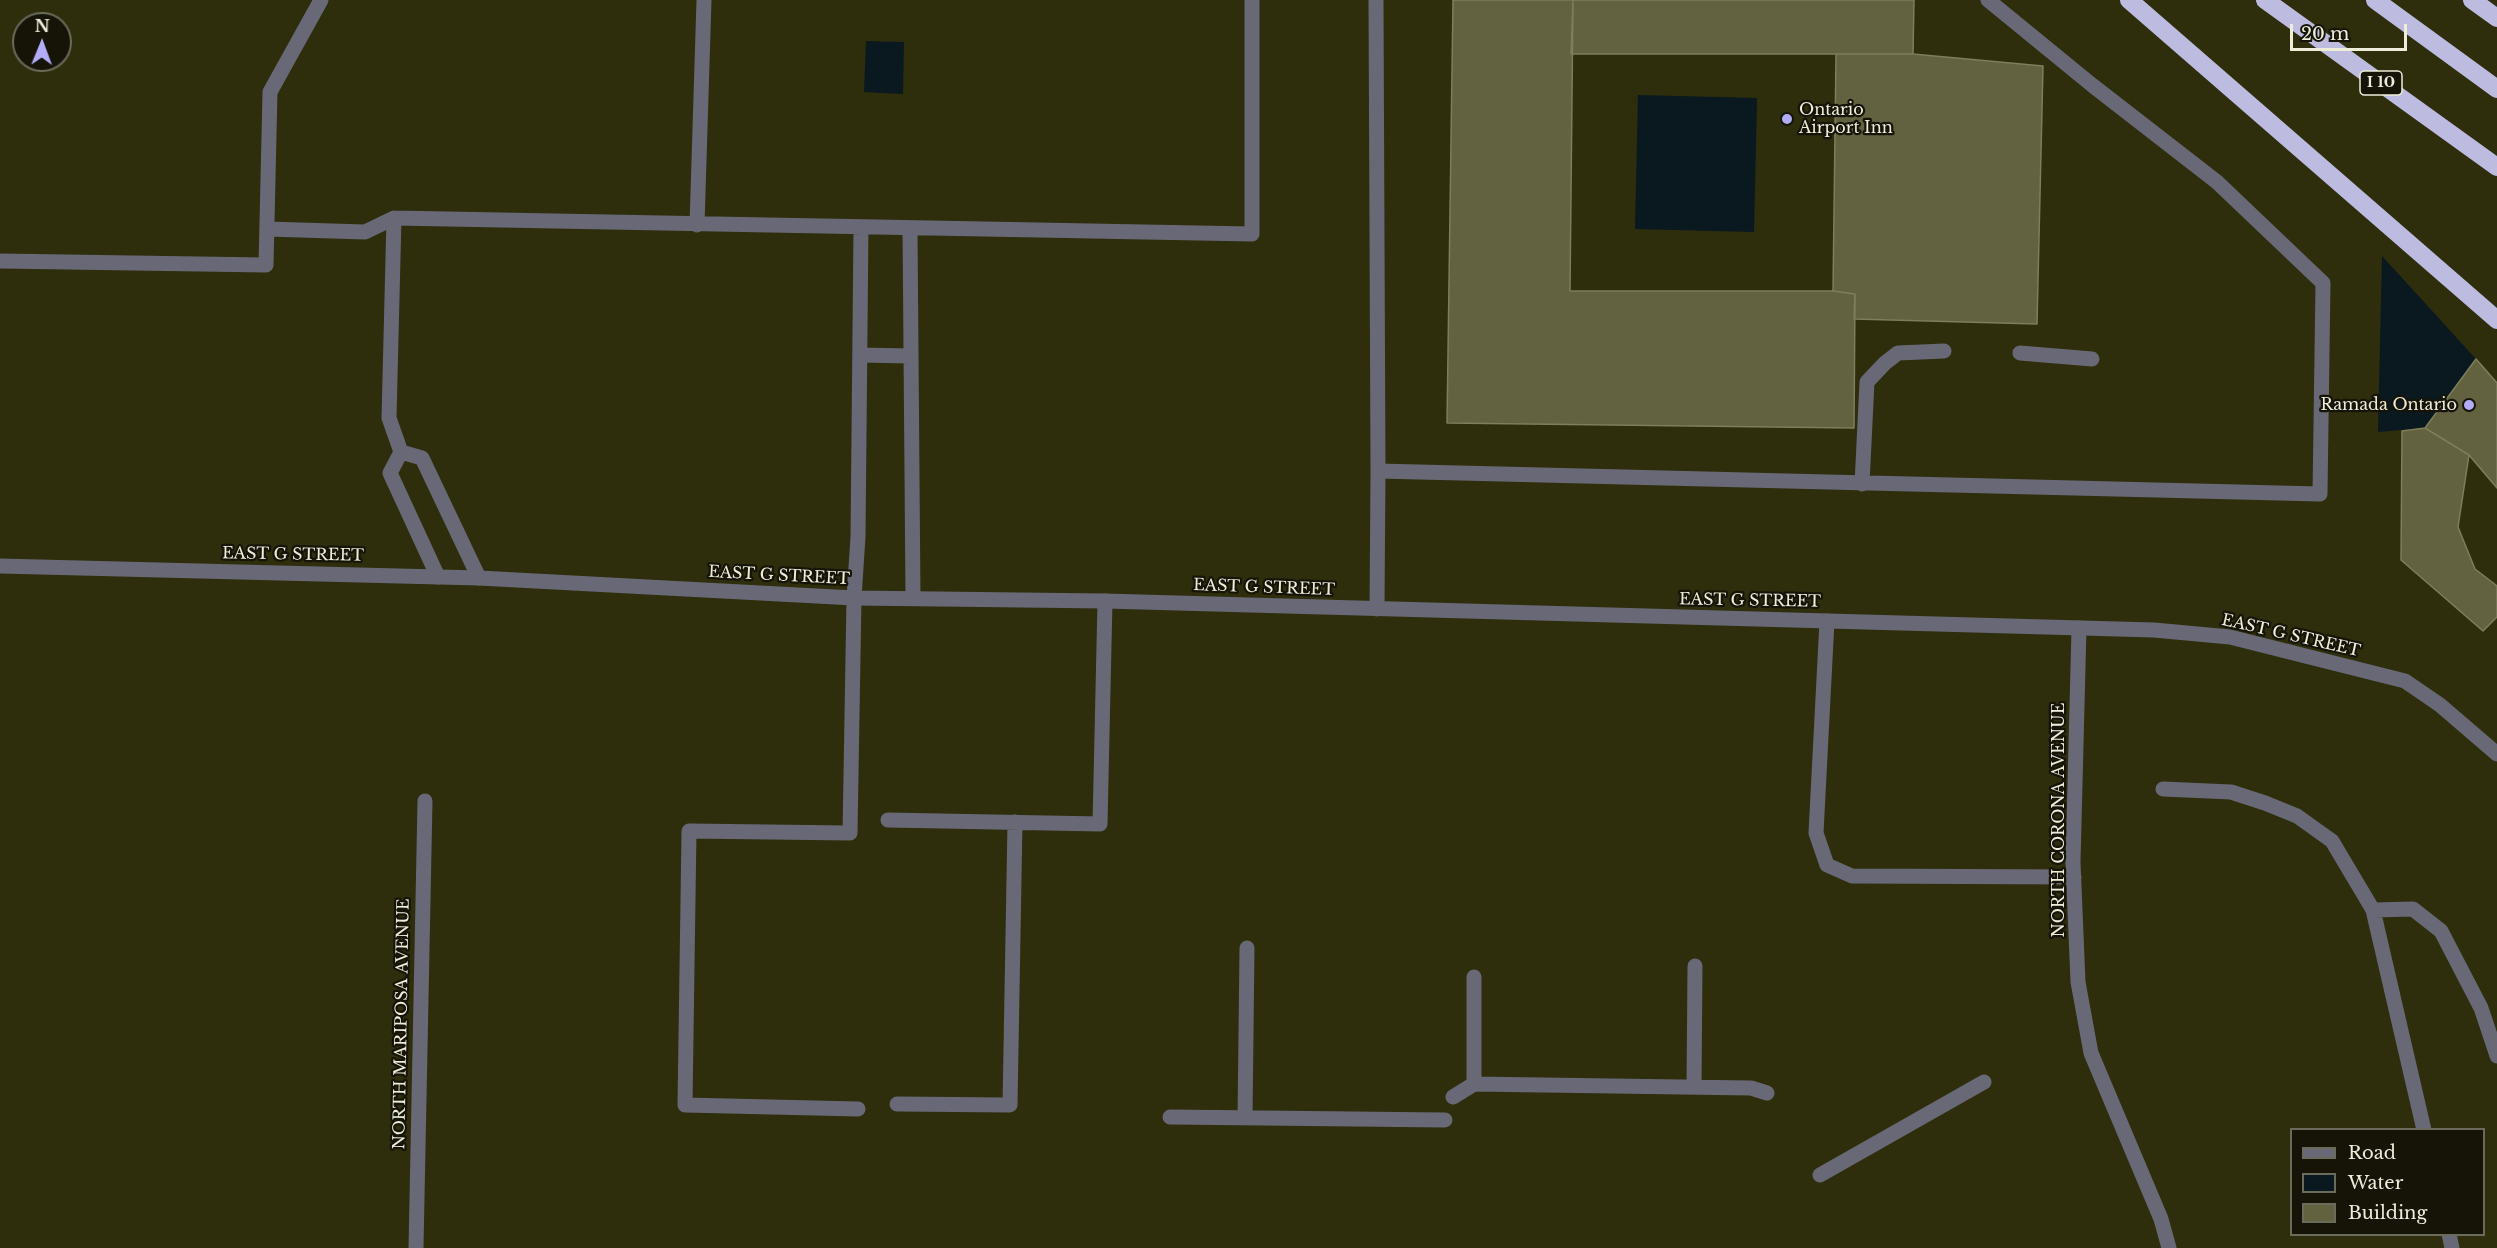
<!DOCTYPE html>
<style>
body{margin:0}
#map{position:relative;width:2497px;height:1248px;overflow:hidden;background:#2e2d0c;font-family:"Libre Baskerville",serif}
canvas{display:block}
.legend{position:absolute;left:2290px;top:1128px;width:195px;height:108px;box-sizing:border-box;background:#151407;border:2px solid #6b6b5b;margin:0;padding:8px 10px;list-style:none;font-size:18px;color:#ededda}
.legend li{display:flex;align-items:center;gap:12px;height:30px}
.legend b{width:30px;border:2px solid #6b6b5b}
.north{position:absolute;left:12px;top:12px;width:60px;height:60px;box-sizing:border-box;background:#151407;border:2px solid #6b6b5b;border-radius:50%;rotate:1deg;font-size:16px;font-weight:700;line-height:24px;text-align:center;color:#ededda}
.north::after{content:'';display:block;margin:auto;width:21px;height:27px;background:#b3adf9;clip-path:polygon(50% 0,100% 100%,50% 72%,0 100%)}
.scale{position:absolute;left:2290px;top:24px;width:117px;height:27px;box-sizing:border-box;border:3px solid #ededda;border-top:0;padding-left:8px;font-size:18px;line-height:21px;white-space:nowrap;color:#ededda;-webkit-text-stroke:4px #151407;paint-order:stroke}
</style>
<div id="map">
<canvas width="2497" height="1248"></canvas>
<ul class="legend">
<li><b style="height:8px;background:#686876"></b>Road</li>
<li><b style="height:16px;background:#0a1920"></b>Water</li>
<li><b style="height:16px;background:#626140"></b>Building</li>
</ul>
<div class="north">N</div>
<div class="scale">20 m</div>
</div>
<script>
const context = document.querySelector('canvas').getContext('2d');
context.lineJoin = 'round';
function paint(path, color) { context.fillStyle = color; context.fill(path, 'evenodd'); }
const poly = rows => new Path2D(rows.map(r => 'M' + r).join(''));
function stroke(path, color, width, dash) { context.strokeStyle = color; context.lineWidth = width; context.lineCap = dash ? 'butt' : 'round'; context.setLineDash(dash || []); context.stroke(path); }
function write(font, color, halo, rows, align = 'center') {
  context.font = font + ' "Libre Baskerville",serif'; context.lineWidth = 4.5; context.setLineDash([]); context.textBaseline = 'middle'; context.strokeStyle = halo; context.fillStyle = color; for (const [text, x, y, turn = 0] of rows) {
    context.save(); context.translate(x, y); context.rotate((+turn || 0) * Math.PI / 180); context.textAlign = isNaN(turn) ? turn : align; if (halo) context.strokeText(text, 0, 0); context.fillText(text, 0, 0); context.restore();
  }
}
const water = poly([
 [866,41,904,42,903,94,864,92],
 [1638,95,1757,98,1754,232,1635,229],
 [2382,256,2476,359,2425,428,2378,432]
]);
const building = poly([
 [1453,0,1573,0,1570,291,1833,291,1855,294,1854,428,1447,423,1453,0],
 [1573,0,1914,0,1913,54,1571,54,1573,0],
 [1836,54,1913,54,2043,66,2037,324,1854,319,1855,294,1833,291,1836,54],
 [2476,359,2497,383,2497,488,2469,455,2425,428,2476,359],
 [2425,428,2469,455,2458,527,2475,569,2497,586,2497,617,2483,631,2401,560,2402,431,2425,428]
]);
const service = poly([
 [1376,0,1378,471,2320,494,2323,283,2217,182,2092,85,1988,0],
 [394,218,389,418,401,452,390,473,438,577],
 [697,225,704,0],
 [910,228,913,598],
 [267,229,365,232,394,218,1252,234,1252,0],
 [0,261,266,265,270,92,321,0],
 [2020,353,2092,359],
 [860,355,910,356],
 [401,452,422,458,479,578],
 [1862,484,1867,382,1885,363,1898,353,1944,351],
 [1377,609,1378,471],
 [1827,621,1816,833,1827,865,1852,876,2074,877],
 [2163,789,2231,792,2265,803,2297,816,2332,841,2373,910,2424,1130],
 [888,820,1100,824,1105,601],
 [2373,910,2413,909,2441,931,2481,1008,2497,1056],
 [1474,1084,1474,977],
 [1694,1087,1695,966],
 [1453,1097,1474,1084,1751,1088,1767,1093],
 [897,1104,1010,1105,1015,822],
 [858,1109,685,1105,689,831,850,833,854,598,858,537,861,227],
 [1170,1117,1445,1120],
 [1245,1118,1247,948],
 [1820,1175,1984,1082],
 [2449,1234,2452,1248]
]);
const minor = poly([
 [2079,628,2073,862,2078,982,2091,1053,2161,1219,2169,1248],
 [416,1248,425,801]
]);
const tertiary = poly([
 [0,566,479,578,854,598,1105,601,2154,630,2230,637,2405,681,2440,705,2497,754]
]);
const motorway = poly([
 [2129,0,2497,320],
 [2265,0,2497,167],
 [2375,0,2497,89],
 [2472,0,2497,18]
]);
const markers = [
 [1787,119,6,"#b3adf9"],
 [2469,405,6,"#b3adf9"]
];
const shields = [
 [2381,83,42]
];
const shieldNames = [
 ["I 10",2381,83]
];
const poiNames = [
 ["Ontario",1799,110],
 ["Airport Inn",1799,128],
 ["Ramada Ontario",2457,405,"right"]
];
const streetNames = [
 ["EAST G STREET",293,555,1],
 ["EAST G STREET",779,576,3],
 ["EAST G STREET",1264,588,2],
 ["EAST G STREET",1750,601,1],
 ["EAST G STREET",2291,636,13],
 ["NORTH CORONA AVENUE",2059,820,-90],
 ["NORTH MARIPOSA AVENUE",402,1024,-89]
];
paint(water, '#0a1920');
paint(building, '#626140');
stroke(building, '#7f7e5b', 1.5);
stroke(service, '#686876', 15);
stroke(minor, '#686876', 15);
stroke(tertiary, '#686876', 15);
stroke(motorway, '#bdbbdf', 18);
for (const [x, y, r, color] of markers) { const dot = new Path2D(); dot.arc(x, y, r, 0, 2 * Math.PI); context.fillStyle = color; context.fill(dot); stroke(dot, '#151407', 2); }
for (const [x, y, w] of shields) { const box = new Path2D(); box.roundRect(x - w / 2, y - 12, w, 24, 4.5); context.fillStyle = '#151407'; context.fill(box); stroke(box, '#ededda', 1.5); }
write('bold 15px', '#ededda', null, shieldNames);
write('16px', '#ededda', '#151407', poiNames, 'left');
write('16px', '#ededda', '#151407', streetNames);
</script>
